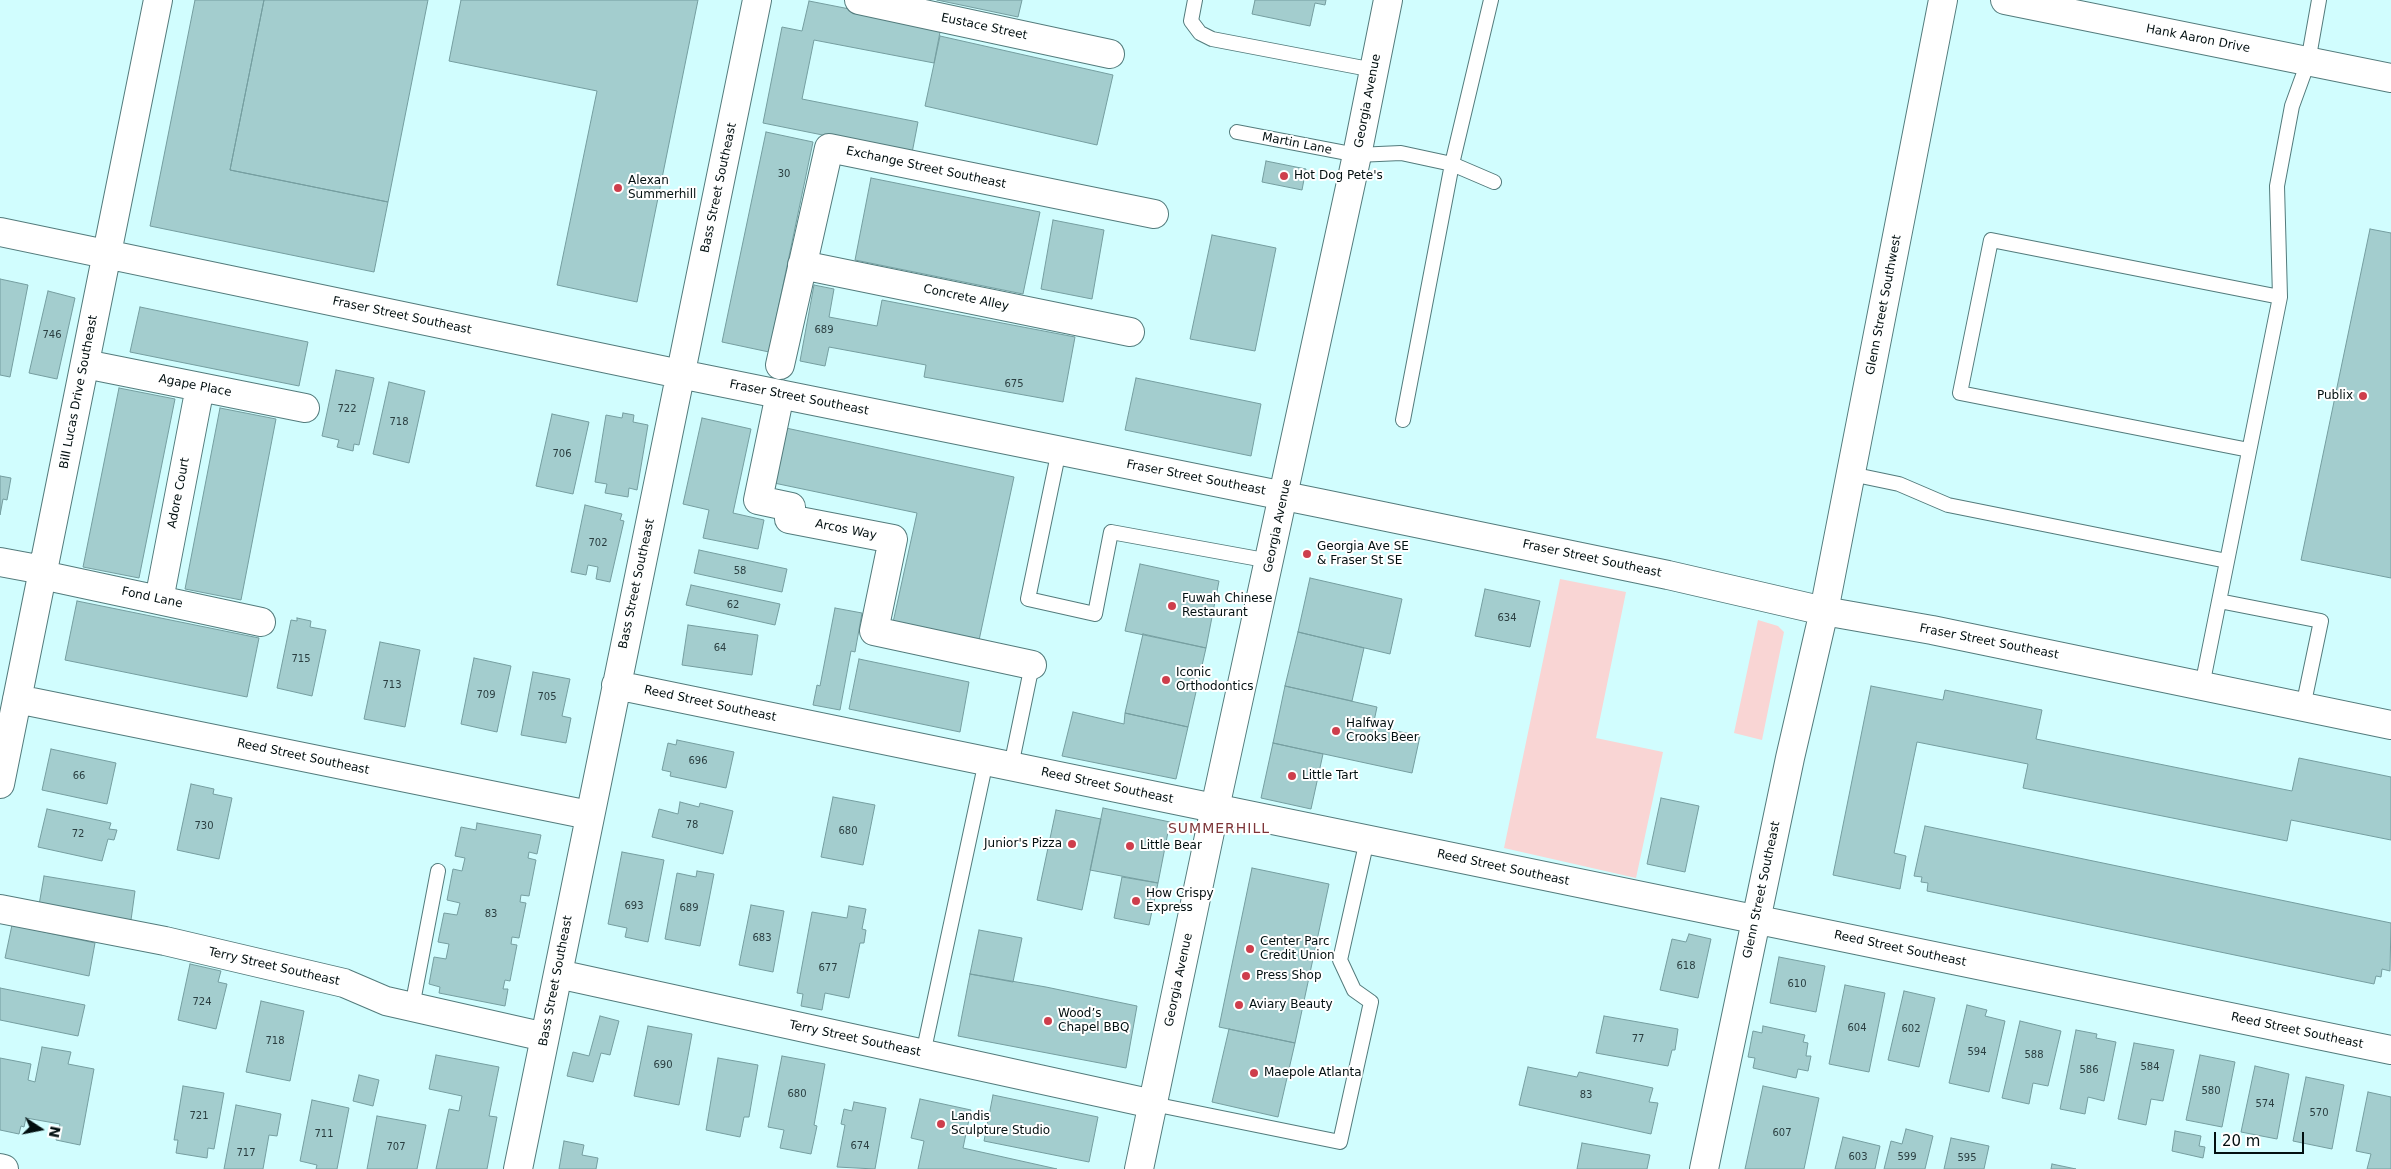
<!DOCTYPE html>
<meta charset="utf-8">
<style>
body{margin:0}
#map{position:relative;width:2391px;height:1169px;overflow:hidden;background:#d1fdfe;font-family:"DejaVu Sans",sans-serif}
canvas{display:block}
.north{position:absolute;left:15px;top:1104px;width:50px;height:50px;-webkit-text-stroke:4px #fff;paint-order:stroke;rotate:101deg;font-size:14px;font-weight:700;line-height:20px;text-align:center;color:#020f10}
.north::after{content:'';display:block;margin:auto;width:18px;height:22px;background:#020f10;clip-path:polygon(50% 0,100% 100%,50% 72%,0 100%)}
.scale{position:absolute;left:2214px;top:1132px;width:90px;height:22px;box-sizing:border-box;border:2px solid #020f10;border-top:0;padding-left:6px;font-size:15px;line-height:18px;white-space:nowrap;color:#020f10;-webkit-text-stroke:4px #fff;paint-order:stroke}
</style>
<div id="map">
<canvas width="2391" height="1169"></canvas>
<div class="north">N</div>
<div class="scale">20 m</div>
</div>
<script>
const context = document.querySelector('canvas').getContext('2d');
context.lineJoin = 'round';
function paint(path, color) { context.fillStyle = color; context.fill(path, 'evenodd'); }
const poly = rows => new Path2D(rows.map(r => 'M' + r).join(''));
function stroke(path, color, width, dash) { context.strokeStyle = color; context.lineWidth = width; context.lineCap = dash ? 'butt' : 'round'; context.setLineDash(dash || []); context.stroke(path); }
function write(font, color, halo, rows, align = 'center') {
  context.font = font + ' "DejaVu Sans",sans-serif'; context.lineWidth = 4; context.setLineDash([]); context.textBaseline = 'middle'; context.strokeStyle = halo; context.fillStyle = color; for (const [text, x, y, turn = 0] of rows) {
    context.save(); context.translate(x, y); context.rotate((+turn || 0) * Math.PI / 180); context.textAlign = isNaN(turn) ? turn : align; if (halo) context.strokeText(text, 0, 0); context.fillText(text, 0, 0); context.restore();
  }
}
const green = poly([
 [1560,579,1626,592,1596,738,1663,752,1636,878,1504,848],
 [1758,620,1778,626,1784,632,1762,740,1734,733]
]);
const building = poly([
 [195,0,264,0,230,170,388,202,374,272,150,226,195,0],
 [264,0,428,0,388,202,230,170,264,0],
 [461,0,698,0,637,302,557,285,597,91,449,61,461,0],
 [937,0,1022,0,1018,17,937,0],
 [1255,0,1326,0,1325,5,1315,3,1310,26,1252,14,1255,0],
 [809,1,941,27,934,63,814,40,802,99,918,122,912,153,763,123,782,27,802,31,809,1],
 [940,36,1113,75,1097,145,925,106,940,36],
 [766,132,813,142,769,352,722,342,766,132],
 [1266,161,1306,169,1302,190,1262,182,1266,161],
 [871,178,1040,212,1023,294,855,260,871,178],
 [1053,220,1104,230,1092,299,1041,289,1053,220],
 [2370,229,2391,233,2391,578,2301,560,2370,229],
 [1212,235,1276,248,1255,351,1190,339,1212,235],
 [0,279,28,285,10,377,0,375,0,279],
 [814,285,834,289,829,317,877,326,882,300,1075,337,1063,402,924,377,926,365,829,347,825,366,800,361,814,285],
 [48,291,75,298,57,379,29,373,48,291],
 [140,307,308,342,299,386,130,352,140,307],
 [336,370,374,378,359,445,354,444,353,451,337,447,339,440,322,436,336,370],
 [1136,378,1261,404,1251,456,1125,430,1136,378],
 [389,382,425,391,409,463,373,454,389,382],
 [119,388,175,399,139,578,83,567,119,388],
 [220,408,276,419,241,600,185,589,220,408],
 [623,413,634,415,633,422,648,425,637,490,629,488,628,497,605,493,607,484,595,482,606,415,622,418,623,413],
 [552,414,589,422,573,494,536,486,552,414],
 [702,418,751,429,733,513,764,520,758,549,703,538,709,510,683,504,702,418],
 [786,428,1014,477,978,645,892,627,917,513,774,483,786,428],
 [0,476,11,478,7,500,3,499,0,515,0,476],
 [585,505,622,514,620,520,624,521,610,582,596,579,598,567,588,565,586,575,571,572,585,505],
 [699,550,787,569,782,592,694,573,699,550],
 [1140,564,1219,581,1206,648,1125,631,1140,564],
 [1310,578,1402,599,1390,654,1298,632,1310,578],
 [691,585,780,604,775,625,686,605,691,585],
 [1485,589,1540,601,1530,647,1475,636,1485,589],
 [77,601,259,638,247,697,65,660,77,601],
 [835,608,862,613,855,652,851,651,840,710,813,705,817,685,820,686,835,608],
 [297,618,311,621,310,627,326,630,312,696,277,688,291,620,297,621,297,618],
 [688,625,758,635,752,675,682,665,688,625],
 [1298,632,1364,648,1352,701,1285,686,1298,632],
 [1143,634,1206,648,1188,727,1125,713,1143,634],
 [380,642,420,650,405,727,364,719,380,642],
 [474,658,511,666,497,732,461,724,474,658],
 [859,659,969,682,960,732,849,709,859,659],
 [533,672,570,679,562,716,571,718,566,743,521,735,533,672],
 [1285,686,1377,707,1373,726,1420,736,1412,773,1273,743,1285,686],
 [1871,686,1943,700,1945,690,2042,710,2036,739,2292,791,2299,758,2391,777,2391,840,2291,820,2287,841,2023,788,2028,764,1917,742,1894,853,1906,856,1900,889,1833,875,1871,686],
 [1073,712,1124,724,1125,713,1188,727,1176,779,1062,756,1073,712],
 [677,740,734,752,726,788,670,776,671,772,662,770,668,743,676,745,677,740],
 [1273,743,1323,754,1311,809,1261,798,1273,743],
 [51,749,116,763,107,804,42,790,51,749],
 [191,784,214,789,213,794,232,798,219,859,177,850,191,784],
 [833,797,875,805,863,865,821,857,833,797],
 [1661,798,1699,806,1685,872,1647,864,1661,798],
 [680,802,699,807,700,803,733,811,723,854,652,837,659,809,678,814,680,802],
 [1103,808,1170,822,1158,883,1090,870,1103,808],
 [47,809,111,823,109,829,117,830,114,840,108,839,102,861,38,847,47,809],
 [1056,810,1101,819,1082,910,1037,900,1056,810],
 [477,823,541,835,537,854,529,852,528,858,536,860,529,896,521,895,520,902,526,903,519,938,512,937,511,944,517,945,510,981,505,980,503,989,508,989,505,1006,439,993,440,987,429,984,434,957,446,959,449,944,438,942,444,913,457,915,460,903,447,900,453,869,462,871,465,858,455,856,461,827,476,830,477,823],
 [1925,826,2391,923,2390,971,2382,969,2381,977,2376,976,2374,984,1927,891,1928,883,1921,882,1922,877,1914,876,1925,826],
 [622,852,664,860,648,942,625,937,627,928,608,924,622,852],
 [1252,868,1329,884,1295,1043,1219,1027,1252,868],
 [697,871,714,874,700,946,665,939,677,873,696,877,697,871],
 [44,876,135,891,131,920,39,905,44,876],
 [1122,877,1158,883,1149,925,1114,918,1122,877],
 [751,905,784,911,773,972,739,965,751,905],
 [849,906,866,909,862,929,866,930,864,943,860,943,849,998,825,993,822,1010,801,1006,803,994,797,993,812,912,847,918,849,906],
 [12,925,95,943,89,976,5,958,12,925],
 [979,930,1022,938,1013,982,970,974,979,930],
 [1689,934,1711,939,1698,998,1660,990,1672,939,1686,942,1689,934],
 [1779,957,1825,966,1816,1012,1770,1003,1779,957],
 [190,964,221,971,218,982,227,984,216,1029,178,1020,190,964],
 [970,974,1046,987,1137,1006,1126,1068,958,1036,970,974],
 [1845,985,1885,993,1869,1072,1829,1064,1845,985],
 [0,988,85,1005,78,1036,0,1020,0,988],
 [1904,991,1935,998,1919,1067,1888,1060,1904,991],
 [261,1001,304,1011,290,1081,246,1072,261,1001],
 [1967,1005,1987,1010,1985,1016,2005,1021,1989,1092,1949,1083,1967,1005],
 [600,1016,619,1021,610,1055,601,1053,593,1082,567,1076,573,1052,589,1056,600,1016],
 [1604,1016,1678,1029,1675,1050,1672,1050,1668,1066,1596,1053,1604,1016],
 [2020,1021,2061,1031,2048,1086,2033,1083,2029,1104,2002,1098,2020,1021],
 [648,1026,692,1034,679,1105,634,1096,648,1026],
 [1763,1026,1805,1035,1803,1042,1808,1043,1806,1056,1811,1056,1808,1071,1798,1069,1796,1078,1753,1068,1755,1058,1748,1057,1753,1031,1762,1033,1763,1026],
 [1229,1029,1295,1043,1278,1117,1212,1102,1229,1029],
 [2076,1030,2097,1034,2096,1038,2116,1042,2104,1101,2088,1097,2085,1114,2060,1109,2076,1030],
 [2134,1043,2174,1050,2163,1101,2151,1099,2146,1125,2118,1119,2134,1043],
 [42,1047,71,1052,68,1064,94,1069,80,1145,56,1140,60,1124,26,1118,24,1127,21,1126,19,1134,0,1130,0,1058,31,1064,28,1080,35,1082,42,1047],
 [436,1055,499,1067,489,1116,497,1117,487,1169,436,1169,449,1109,459,1111,462,1096,429,1089,436,1055],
 [2200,1055,2235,1062,2222,1127,2186,1120,2200,1055],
 [782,1056,825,1064,814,1125,817,1126,811,1154,780,1148,784,1130,768,1127,782,1056],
 [718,1058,758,1065,749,1117,744,1117,740,1137,706,1130,718,1058],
 [2255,1066,2289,1074,2277,1139,2241,1132,2255,1066],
 [1528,1067,1577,1077,1579,1072,1653,1088,1649,1102,1658,1103,1651,1134,1519,1105,1528,1067],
 [359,1075,379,1080,373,1106,353,1101,359,1075],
 [2306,1077,2344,1085,2332,1149,2293,1141,2306,1077],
 [183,1086,224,1093,214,1149,208,1148,207,1158,176,1153,178,1140,174,1140,183,1086],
 [1763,1086,1819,1098,1804,1169,1745,1169,1763,1086],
 [2368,1092,2391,1097,2391,1169,2367,1169,2371,1154,2356,1151,2368,1092],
 [993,1095,1098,1117,1089,1162,984,1141,993,1095],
 [920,1099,971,1110,963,1148,1057,1169,918,1169,924,1141,911,1138,920,1099],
 [312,1100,349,1108,337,1169,316,1169,317,1165,300,1161,312,1100],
 [854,1102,886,1108,875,1169,837,1167,845,1125,841,1124,844,1109,852,1111,854,1102],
 [236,1105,281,1114,277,1136,269,1135,263,1169,224,1169,236,1105],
 [377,1116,426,1125,417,1169,367,1169,377,1116],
 [1906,1129,1933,1136,1925,1169,1884,1169,1891,1141,1902,1144,1906,1129],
 [2175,1131,2201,1136,2199,1146,2205,1147,2203,1158,2172,1151,2175,1131],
 [1843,1137,1880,1146,1875,1169,1835,1169,1843,1137],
 [1951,1138,1989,1146,1984,1169,1944,1169,1951,1138],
 [564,1141,584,1145,582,1155,598,1158,596,1169,559,1169,564,1141],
 [1582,1143,1650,1155,1647,1169,1577,1169,1582,1143],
 [2052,1164,2076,1169,2051,1169,2052,1164]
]);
const lane = poly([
 [1195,0,1191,21,1200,33,1212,39,1374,70],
 [1237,132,1357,155,1401,153,1452,164,1494,182],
 [1403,420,1452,164,1491,0],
 [1059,450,1028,599,1095,614,1111,532,1270,561],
 [2249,450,1960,393,1991,240,2280,297],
 [1851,474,1899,484,1948,505,2227,561],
 [2219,601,2321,621,2303,707],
 [2202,686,2280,297,2277,186,2292,106,2308,62,2319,0],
 [1011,766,1032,665],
 [412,1007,438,871],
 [923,1054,986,761],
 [1153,1104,1340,1142,1371,1002,1354,990,1340,960,1367,840]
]);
const street = poly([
 [859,0,1110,54],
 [0,232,680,374,1324,504,1668,575,1824,611,1932,630,2391,725],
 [802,265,1130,332],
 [85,364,305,408],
 [780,365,829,148,1154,214],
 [780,394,758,500,791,507,789,519,893,539,874,631,1032,665],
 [0,562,43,570],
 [42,575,261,622],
 [159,600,200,387],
 [616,685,2391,1050],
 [17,699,589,815],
 [0,784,158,0],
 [0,909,165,941,344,983,386,1001,545,1037],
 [558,974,1153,1104],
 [0,1168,4,1169],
 [518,1169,757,0],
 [1704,1169,1790,758,1824,611,1943,0]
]);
const secondary = poly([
 [2005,0,2391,78],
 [1139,1169,1215,808,1357,155,1388,0]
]);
const markers = [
 [1284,176,5,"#ce3e4c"],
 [618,188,5,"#ce3e4c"],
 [2363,396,5,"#ce3e4c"],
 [1307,554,5,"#ce3e4c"],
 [1172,606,5,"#ce3e4c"],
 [1166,680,5,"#ce3e4c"],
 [1336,731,5,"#ce3e4c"],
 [1292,776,5,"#ce3e4c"],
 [1072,844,5,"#ce3e4c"],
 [1130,846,5,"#ce3e4c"],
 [1136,901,5,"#ce3e4c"],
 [1250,949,5,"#ce3e4c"],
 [1246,976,5,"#ce3e4c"],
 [1239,1005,5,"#ce3e4c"],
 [1048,1021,5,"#ce3e4c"],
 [1254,1073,5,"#ce3e4c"],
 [941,1124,5,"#ce3e4c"]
];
const numberNames = [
 ["30",784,174],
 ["689",824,330],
 ["746",52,335],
 ["675",1014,384],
 ["722",347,409],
 ["718",399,422],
 ["706",562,454],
 ["702",598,543],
 ["58",740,571],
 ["62",733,605],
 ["634",1507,618],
 ["64",720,648],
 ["715",301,659],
 ["713",392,685],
 ["709",486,695],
 ["705",547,697],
 ["696",698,761],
 ["66",79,776],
 ["78",692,825],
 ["730",204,826],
 ["680",848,831],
 ["72",78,834],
 ["693",634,906],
 ["689",689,908],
 ["83",491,914],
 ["683",762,938],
 ["618",1686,966],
 ["677",828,968],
 ["610",1797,984],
 ["724",202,1002],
 ["604",1857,1028],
 ["602",1911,1029],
 ["77",1638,1039],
 ["718",275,1041],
 ["594",1977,1052],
 ["588",2034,1055],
 ["690",663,1065],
 ["584",2150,1067],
 ["586",2089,1070],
 ["580",2211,1091],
 ["680",797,1094],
 ["83",1586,1095],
 ["574",2265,1104],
 ["570",2319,1113],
 ["721",199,1116],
 ["607",1782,1133],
 ["711",324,1134],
 ["674",860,1146],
 ["707",396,1147],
 ["717",246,1153],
 ["603",1858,1157],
 ["599",1907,1157],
 ["595",1967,1158]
];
const streetNames = [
 ["Eustace Street",984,27,12],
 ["Hank Aaron Drive",2198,39,11],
 ["Georgia Avenue",1368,101,-79],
 ["Martin Lane",1297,144,11],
 ["Exchange Street Southeast",926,168,12],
 ["Bass Street Southeast",719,188,-78],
 ["Concrete Alley",966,298,12],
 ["Glenn Street Southwest",1884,305,-79],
 ["Fraser Street Southeast",402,316,12],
 ["Agape Place",195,386,11],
 ["Bill Lucas Drive Southeast",79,392,-79],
 ["Fraser Street Southeast",799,398,11],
 ["Fraser Street Southeast",1196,478,11],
 ["Adore Court",179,493,-79],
 ["Georgia Avenue",1278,526,-78],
 ["Arcos Way",846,530,11],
 ["Fraser Street Southeast",1592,559,12],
 ["Bass Street Southeast",637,584,-78],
 ["Fond Lane",152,598,12],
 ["Fraser Street Southeast",1989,642,11],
 ["Reed Street Southeast",710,704,12],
 ["Reed Street Southeast",303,757,12],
 ["Reed Street Southeast",1107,786,12],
 ["Reed Street Southeast",1503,868,12],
 ["Glenn Street Southeast",1762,890,-78],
 ["Reed Street Southeast",1900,949,12],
 ["Terry Street Southeast",274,967,13],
 ["Georgia Avenue",1179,980,-78],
 ["Bass Street Southeast",556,981,-79],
 ["Reed Street Southeast",2297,1031,12],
 ["Terry Street Southeast",855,1039,12]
];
const poiNames = [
 ["Hot Dog Pete's",1294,176],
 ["Alexan",628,181],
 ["Summerhill",628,195],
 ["Publix",2353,396,"right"],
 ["Georgia Ave SE",1317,547],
 ["& Fraser St SE",1317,561],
 ["Fuwah Chinese",1182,599],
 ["Restaurant",1182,613],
 ["Iconic",1176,673],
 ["Orthodontics",1176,687],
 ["Halfway",1346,724],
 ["Crooks Beer",1346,738],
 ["Little Tart",1302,776],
 ["Junior's Pizza",1062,844,"right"],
 ["Little Bear",1140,846],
 ["How Crispy",1146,894],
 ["Express",1146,908],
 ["Center Parc",1260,942],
 ["Credit Union",1260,956],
 ["Press Shop",1256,976],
 ["Aviary Beauty",1249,1005],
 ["Wood’s",1058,1014],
 ["Chapel BBQ",1058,1028],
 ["Maepole Atlanta",1264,1073],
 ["Landis",951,1117],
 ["Sculpture Studio",951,1131]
];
const neighbourhoodNames = [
 ["SUMMERHILL",1219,829]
];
paint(green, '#f9d5d4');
paint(building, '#a3cdce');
stroke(building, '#759ea0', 1);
stroke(lane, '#537b7c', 16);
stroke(street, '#537b7c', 30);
stroke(secondary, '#537b7c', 30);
stroke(lane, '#fff', 14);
stroke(street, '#fff', 28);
stroke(secondary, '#fff', 28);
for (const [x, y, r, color] of markers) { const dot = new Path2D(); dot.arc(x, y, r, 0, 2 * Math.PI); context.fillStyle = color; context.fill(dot); stroke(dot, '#fff', 2); }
write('10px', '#2a3e40', null, numberNames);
write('12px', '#020f10', '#fff', streetNames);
write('12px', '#020f10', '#fff', poiNames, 'left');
context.letterSpacing = '1px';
write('14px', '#7e3639', '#fff', neighbourhoodNames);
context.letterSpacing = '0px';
</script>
